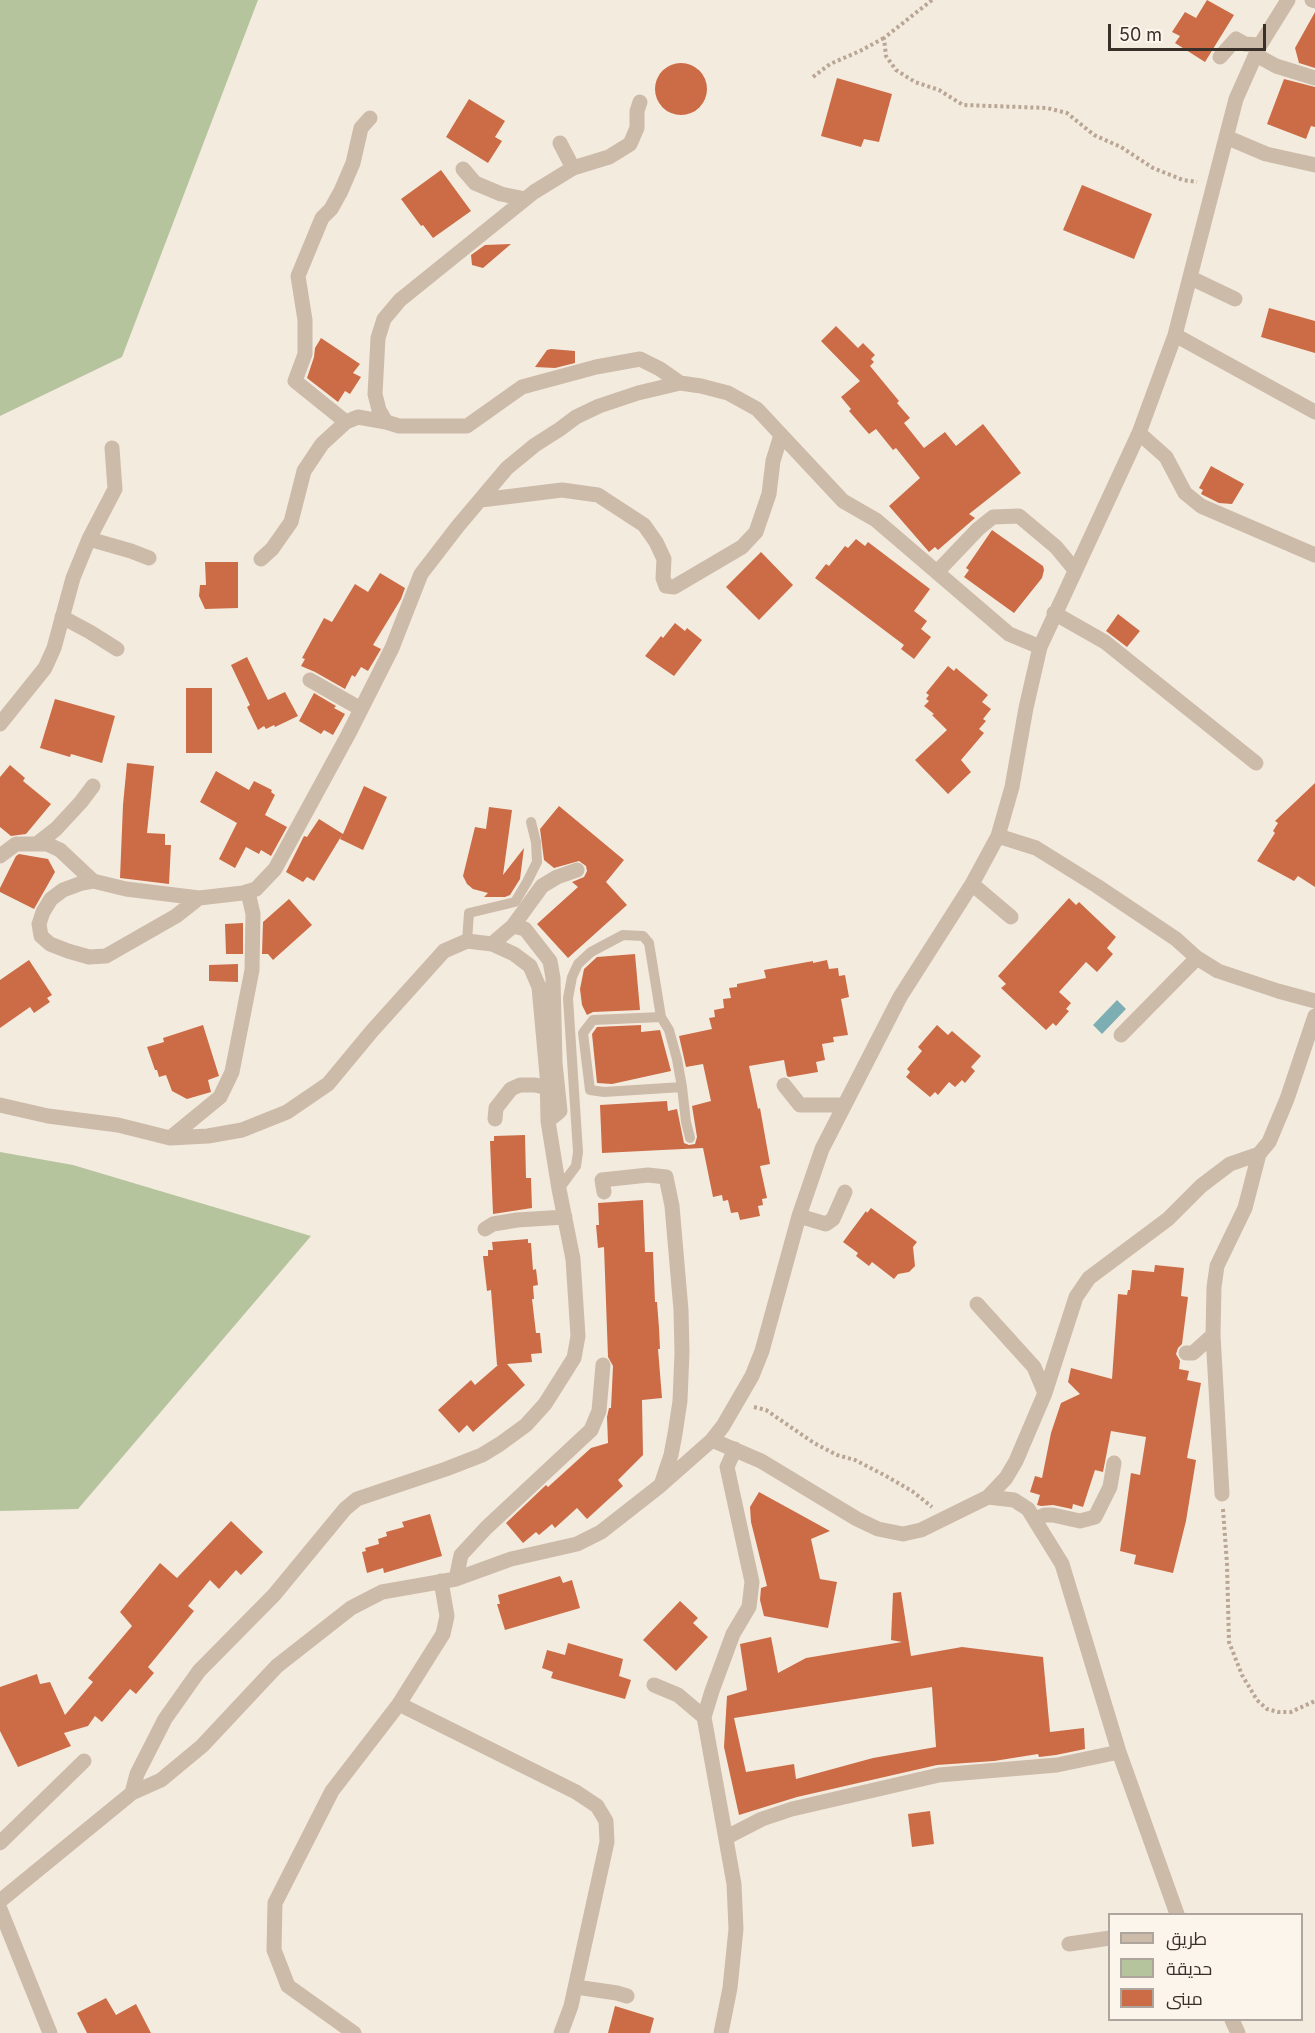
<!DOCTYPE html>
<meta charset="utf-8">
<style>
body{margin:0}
#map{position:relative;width:1315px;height:2033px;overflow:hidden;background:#f4ebdf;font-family:Inter,Cairo,sans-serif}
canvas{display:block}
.legend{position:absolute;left:1108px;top:1913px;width:195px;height:108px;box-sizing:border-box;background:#fbf5ec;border:2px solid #aea69e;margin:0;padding:8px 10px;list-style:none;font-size:18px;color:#3a302a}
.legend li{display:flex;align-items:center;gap:12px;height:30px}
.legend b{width:30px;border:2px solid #aea69e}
.scale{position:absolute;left:1108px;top:24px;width:158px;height:27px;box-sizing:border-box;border:3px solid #3a302a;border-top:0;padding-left:8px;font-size:18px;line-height:21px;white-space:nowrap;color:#3a302a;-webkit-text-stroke:4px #fbf5ec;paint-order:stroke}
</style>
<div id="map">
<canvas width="1315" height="2033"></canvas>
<ul class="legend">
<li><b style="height:8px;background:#cdbbaa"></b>طريق</li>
<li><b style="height:16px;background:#b6c49e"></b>حديقة</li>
<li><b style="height:16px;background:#cb6c46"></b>مبنى</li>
</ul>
<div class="scale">50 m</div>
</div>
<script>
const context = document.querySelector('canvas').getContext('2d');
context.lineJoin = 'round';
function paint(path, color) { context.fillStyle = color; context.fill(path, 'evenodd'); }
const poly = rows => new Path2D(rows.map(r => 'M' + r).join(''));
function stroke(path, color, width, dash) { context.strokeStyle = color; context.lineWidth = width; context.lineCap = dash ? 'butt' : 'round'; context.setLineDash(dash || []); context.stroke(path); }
const green = poly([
 [0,0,258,0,122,357,0,416],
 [0,1152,73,1165,311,1236,78,1509,0,1511]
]);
const water = poly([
 [1117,1000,1126,1009,1102,1034,1093,1025]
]);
const building = poly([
 [1207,0,1234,15,1205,62,1175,43,1180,36,1172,32,1185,12,1196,18],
 [1315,12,1315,68,1299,63,1295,48],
 '655 89a26 26 0 1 1 52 0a26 26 0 1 1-52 0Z',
 [837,78,892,94,879,142,864,139,861,147,821,136],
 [1284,79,1315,87,1315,127,1311,126,1306,139,1267,124],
 [469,99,505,121,495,137,502,141,488,163,446,137],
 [441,170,471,211,433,238,423,225,421,226,401,199],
 [1082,185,1152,214,1134,259,1063,230],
 [511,244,483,268,472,265,471,255,485,245],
 [1269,308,1315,321,1315,353,1261,337],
 [836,326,858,348,863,343,875,355,871,359,874,362,870,366,899,401,897,403,910,418,904,423,924,448,945,432,956,446,983,424,1021,473,969,514,975,518,938,550,935,547,929,552,889,506,920,478,896,448,893,450,876,429,869,434,849,411,851,409,841,397,860,381,821,341],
 [321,338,360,364,353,373,361,377,350,394,345,391,338,402,307,378,314,357,315,348],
 [551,349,575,351,575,363,555,368,535,367,547,350],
 [1211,466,1244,484,1232,504,1219,503,1201,494,1203,490,1199,488],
 [992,530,1043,566,1044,570,1042,578,1014,613,964,577,969,570,966,568],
 [856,539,865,546,868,542,930,589,914,611,927,621,921,629,931,637,914,659,901,649,904,645,815,578,826,564,829,566,845,546,848,548],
 [761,552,793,585,759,620,726,587],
 [205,562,238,562,238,608,205,609,199,596,200,585,206,585],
 [380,573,405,588,401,599,373,645,381,649,368,671,361,667,355,677,352,675,345,689,315,672,301,666,305,659,302,658,324,618,332,622,355,584,368,592],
 [1118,614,1140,631,1127,647,1106,631],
 [675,623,685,631,687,628,702,640,674,676,645,656,661,636,663,638],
 [247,657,268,700,285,692,298,716,275,727,274,725,266,729,264,726,258,730,247,707,250,705,231,665],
 [948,666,954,671,956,668,988,695,982,702,991,709,983,719,986,721,979,729,984,733,961,760,971,772,948,794,915,760,947,730,932,715,934,714,924,706,929,701,926,699,929,695,926,693],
 [186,688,212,688,212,753,186,753],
 [314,693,336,706,334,708,345,714,333,735,324,730,321,734,299,721],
 [55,699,115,716,102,763,71,754,70,757,40,748],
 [127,763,154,766,147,833,165,834,165,845,171,845,169,884,120,878,123,805],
 [10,765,25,778,23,781,51,804,26,834,11,836,0,827,0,777],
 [216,771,249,790,254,781,272,790,271,792,275,795,265,815,287,827,271,856,261,850,259,854,246,847,235,868,219,859,237,823,200,802],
 [1315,783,1315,887,1298,876,1294,881,1257,861,1275,833,1273,831,1278,823,1275,821],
 [364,786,387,797,363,850,340,839,342,835,314,881,307,877,303,882,286,872,304,836,307,837,319,819,343,834],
 [559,806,624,860,606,882,627,905,568,958,537,924,578,887,572,882,584,877,587,871,586,866,579,861,554,868,544,860,540,829],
 [489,807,512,810,503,875,524,848,520,879,510,895,505,897,484,897,488,893,473,889,467,884,463,876,475,827,486,829],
 [19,854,48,859,55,872,34,909,0,892,0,888,16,856],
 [1069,898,1076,905,1079,902,1116,937,1107,948,1113,954,1097,972,1086,962,1059,992,1071,1003,1066,1009,1069,1011,1056,1026,1053,1023,1046,1030,1001,988,1006,984,998,976],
 [289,899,312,925,273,960,268,954,262,954,263,922],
 [243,923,243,954,226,954,225,924],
 [635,954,640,1010,593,1012,587,1015,582,1005,580,989,584,969,597,957],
 [29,960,52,995,47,998,50,1002,34,1013,30,1007,0,1028,0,980],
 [827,960,829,969,838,968,839,976,845,975,849,997,841,999,848,1035,833,1037,834,1042,822,1044,825,1060,816,1062,818,1072,789,1077,787,1076,784,1060,749,1066,758,1109,760,1108,770,1164,760,1166,767,1198,762,1199,763,1205,758,1206,760,1216,740,1220,738,1212,731,1213,728,1200,723,1201,722,1195,713,1197,703,1148,602,1153,600,1105,667,1101,668,1111,677,1109,684,1143,689,1145,695,1144,697,1137,692,1106,711,1101,703,1064,686,1067,679,1036,712,1029,709,1018,715,1017,714,1010,724,1008,723,999,731,998,729,988,737,987,737,984,766,978,764,970,813,961,813,963],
 [238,964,238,982,209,981,209,965],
 [203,1025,219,1076,208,1080,211,1092,187,1099,172,1091,166,1075,159,1077,157,1070,155,1070,147,1047,164,1042,163,1038],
 [641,1025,641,1032,660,1030,671,1071,612,1084,597,1083,592,1034,597,1027],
 [937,1025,948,1035,952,1031,981,1056,971,1067,975,1071,965,1083,962,1080,955,1087,949,1082,938,1095,935,1092,930,1097,906,1077,910,1072,907,1069,922,1051,918,1047],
 [525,1135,526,1178,531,1178,532,1208,493,1214,490,1141,494,1141,494,1136],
 [643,1200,645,1252,653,1252,655,1302,657,1302,659,1328,660,1349,658,1349,662,1398,642,1400,643,1455,618,1480,623,1486,587,1519,577,1508,555,1528,552,1524,539,1535,536,1532,523,1543,506,1523,546,1485,548,1487,591,1448,608,1443,607,1417,609,1408,611,1408,613,1366,608,1357,604,1247,598,1248,596,1225,599,1225,598,1203],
 [871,1208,917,1242,913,1247,915,1266,909,1272,898,1274,894,1279,872,1262,869,1266,856,1256,858,1253,843,1242,866,1211,867,1213],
 [528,1239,528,1243,531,1243,533,1270,536,1269,538,1285,533,1286,534,1299,532,1299,536,1333,540,1333,542,1353,531,1354,532,1362,507,1364,525,1385,473,1432,467,1425,459,1433,438,1410,471,1380,475,1385,498,1365,497,1365,491,1290,487,1291,483,1256,488,1256,488,1250,493,1250,492,1242],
 [1155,1265,1184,1268,1181,1296,1188,1297,1182,1344,1178,1348,1176,1354,1180,1361,1179,1369,1189,1371,1187,1380,1201,1383,1187,1458,1196,1460,1186,1521,1173,1573,1134,1564,1136,1555,1120,1551,1131,1473,1140,1475,1146,1437,1111,1431,1103,1472,1095,1470,1083,1507,1073,1504,1072,1509,1053,1505,1041,1506,1037,1505,1040,1495,1030,1492,1035,1476,1042,1478,1051,1433,1061,1403,1080,1394,1068,1382,1071,1368,1112,1379,1118,1294,1127,1295,1128,1290,1130,1290,1132,1270,1154,1272],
 [759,1492,830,1531,811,1539,820,1579,837,1582,828,1628,764,1616,760,1600,761,1588,767,1586,751,1522,750,1507],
 [430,1514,442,1556,384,1573,383,1568,367,1573,362,1552,366,1551,365,1548,379,1544,378,1539,387,1536,386,1532,404,1527,402,1522],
 [231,1521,263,1552,241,1575,236,1570,219,1589,210,1580,188,1606,194,1611,148,1667,154,1673,136,1694,130,1689,102,1722,95,1716,88,1726,64,1733,71,1746,18,1767,0,1731,0,1687,37,1674,40,1684,50,1682,65,1715,93,1682,88,1678,132,1626,120,1612,160,1563,177,1578],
 [560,1576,563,1583,572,1580,580,1608,505,1630,497,1604,500,1604,498,1595],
 [901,1592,911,1656,962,1647,1043,1657,1050,1732,1084,1728,1085,1749,1056,1755,1039,1757,1038,1754,994,1761,937,1765,797,1797,739,1815,724,1747,727,1696,747,1690,740,1644,771,1637,778,1673,806,1658,902,1642,891,1640,893,1593],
 [932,1687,936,1747,873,1758,796,1779,794,1764,746,1772,734,1718],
 [680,1601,698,1618,693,1623,708,1637,676,1671,643,1640],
 [568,1643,623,1659,619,1676,631,1680,625,1699,551,1678,553,1672,542,1668,547,1650,565,1655],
 [930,1811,934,1844,912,1847,908,1814],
 [106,1998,116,2015,136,2004,151,2033,87,2033,77,2013],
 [615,2006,654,2018,650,2033,608,2033]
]);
const path = poly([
 [932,0,884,38,886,56,896,70,915,82,939,90,963,105,1047,108,1067,113,1094,135,1121,147,1153,168,1183,180,1197,182],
 [813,77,830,64,860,51,884,38],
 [754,1407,766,1410,814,1443,837,1455,855,1460,886,1476,912,1491,932,1507],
 [1223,1509,1227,1564,1229,1642,1242,1675,1257,1700,1267,1709,1278,1712,1291,1712,1315,1701]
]);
const service = poly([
 [467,941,469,913,515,902,527,882,537,862,536,842,531,822],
 [661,1017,593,1020,583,1033,590,1090,604,1092,682,1087],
 [559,1189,576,1166,578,1152,568,998,572,977,578,964,591,952,623,935,643,936,649,943,661,1017,669,1030,677,1059,682,1087,686,1122,690,1138]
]);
const minor = poly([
 [1312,0,1315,1],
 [1256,55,1276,66,1315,78],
 [1220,57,1236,39,1245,44,1260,45],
 [640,102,637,111,637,128,630,144,609,157,573,168,534,192,400,300,384,319,378,338,375,394,379,410,386,422,399,426,467,426,522,387,596,367,640,359,660,369,680,383],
 [1226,137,1266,154,1315,165],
 [560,143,573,168],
 [463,169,475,183,501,194,525,199],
 [1191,278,1235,299],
 [1175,335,1315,412],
 [346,422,295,381,305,354,305,320,298,276,322,218,331,209,341,191,353,163,361,128,370,118],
 [1139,433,1166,457,1185,493,1201,506,1315,555],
 [481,500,562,490,598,495,644,525,656,542,664,559,663,578,666,586,674,587,742,547,756,532,769,494,773,461,781,435],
 [89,539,131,551,149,558],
 [261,559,272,549,291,522,304,471,322,444,346,422,358,417,386,422],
 [937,572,978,529,993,517,1019,516,1056,547,1075,570],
 [1054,613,1105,642,1256,763],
 [62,617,90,632,117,649],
 [310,680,361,709],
 [0,724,45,668,54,648,73,578,89,539,115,489,112,448],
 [998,836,1036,848,1097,886,1176,939,1197,958,1218,971,1278,991,1315,1001],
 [38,843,56,829,81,802,93,786],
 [0,856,16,844,47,844,60,850,93,881],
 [972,884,1011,917],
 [199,898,126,889,93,881,82,883,63,890,51,899,43,912,39,924,41,936,50,944,68,951,89,957,106,956,176,916,199,898,243,893,256,889,275,869,348,735,392,648,421,574,458,526,507,468,535,445,560,429,576,417,599,406,638,393,680,383,701,386,728,393,757,409,843,501,876,520,1009,634,1040,647],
 [513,926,542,886,557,877,577,870],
 [492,944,513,926,525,929,550,961,553,978,555,1063,560,1111,548,1121],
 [1121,1035,1197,958],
 [784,1085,800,1105,844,1105],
 [0,1105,48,1116,118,1125,170,1138,208,1136,242,1130,287,1112,328,1084,372,1031,444,951,467,941,492,944,514,954,530,966,539,987,547,1075,548,1121,559,1189,573,1259,578,1336,574,1358,545,1404,526,1425,500,1444,482,1455,446,1469,357,1499,345,1509,274,1595,199,1671,165,1719,137,1774,132,1793],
 [495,1119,496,1108,511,1089,520,1085,535,1085,548,1088],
 [170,1138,220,1097,232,1072,252,970,253,914,248,892],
 [604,1192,602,1180,648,1175,666,1177,672,1206,681,1310,682,1352,680,1401,675,1434,671,1455,661,1485],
 [799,1216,826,1224,833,1219,845,1192],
 [485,1229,493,1224,517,1220,565,1217],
 [977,1304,1034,1367,1045,1393],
 [1186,1353,1193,1353,1213,1335],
 [712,1440,761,1461,857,1519,878,1529,903,1534,921,1530,988,1497,1006,1478,1016,1461,1045,1393,1076,1297,1089,1278,1168,1219,1201,1186,1230,1164,1259,1154,1269,1142,1287,1099,1315,1016],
 [1222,1494,1213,1335,1214,1287,1217,1266,1245,1208,1259,1154],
 [988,1497,1014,1500,1028,1509,1062,1564,1119,1752,1177,1914],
 [1035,1519,1045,1515,1053,1515,1080,1521,1095,1517,1110,1487,1114,1463],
 [456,1579,461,1555,486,1528,591,1430,599,1411,603,1365],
 [654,1685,678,1695,704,1717],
 [399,1704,576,1792,597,1806,606,1821,607,1842,571,2006,561,2033],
 [727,1837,762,1819,792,1809,939,1775,1057,1765,1119,1752],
 [0,1843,84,1761],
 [0,1901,132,1793,161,1780,202,1746,277,1666,351,1608,382,1592,456,1579,511,1559,577,1544,601,1532,661,1485,712,1440,723,1426,752,1376,762,1351,799,1216,822,1149,900,997,972,884,998,836,1012,787,1026,708,1040,647,1139,433,1175,335,1236,99,1260,45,1288,0],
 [0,1909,50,2033],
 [1069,1944,1110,1938],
 [576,1987,617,1993,627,1996],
 [1232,2020,1238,2033],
 [354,2033,288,1986,274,1950,275,1903,332,1791,399,1704,443,1634,447,1616,441,1581],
 [721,2033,730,1988,736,1929,734,1884,704,1717,712,1691,733,1634,749,1607,752,1582,727,1467,735,1449]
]);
paint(green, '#b6c49e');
paint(water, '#7caeb3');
paint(building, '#cb6c46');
stroke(path, '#b9a694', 4, [3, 3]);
stroke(service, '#cdbbaa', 10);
stroke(minor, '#cdbbaa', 15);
</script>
